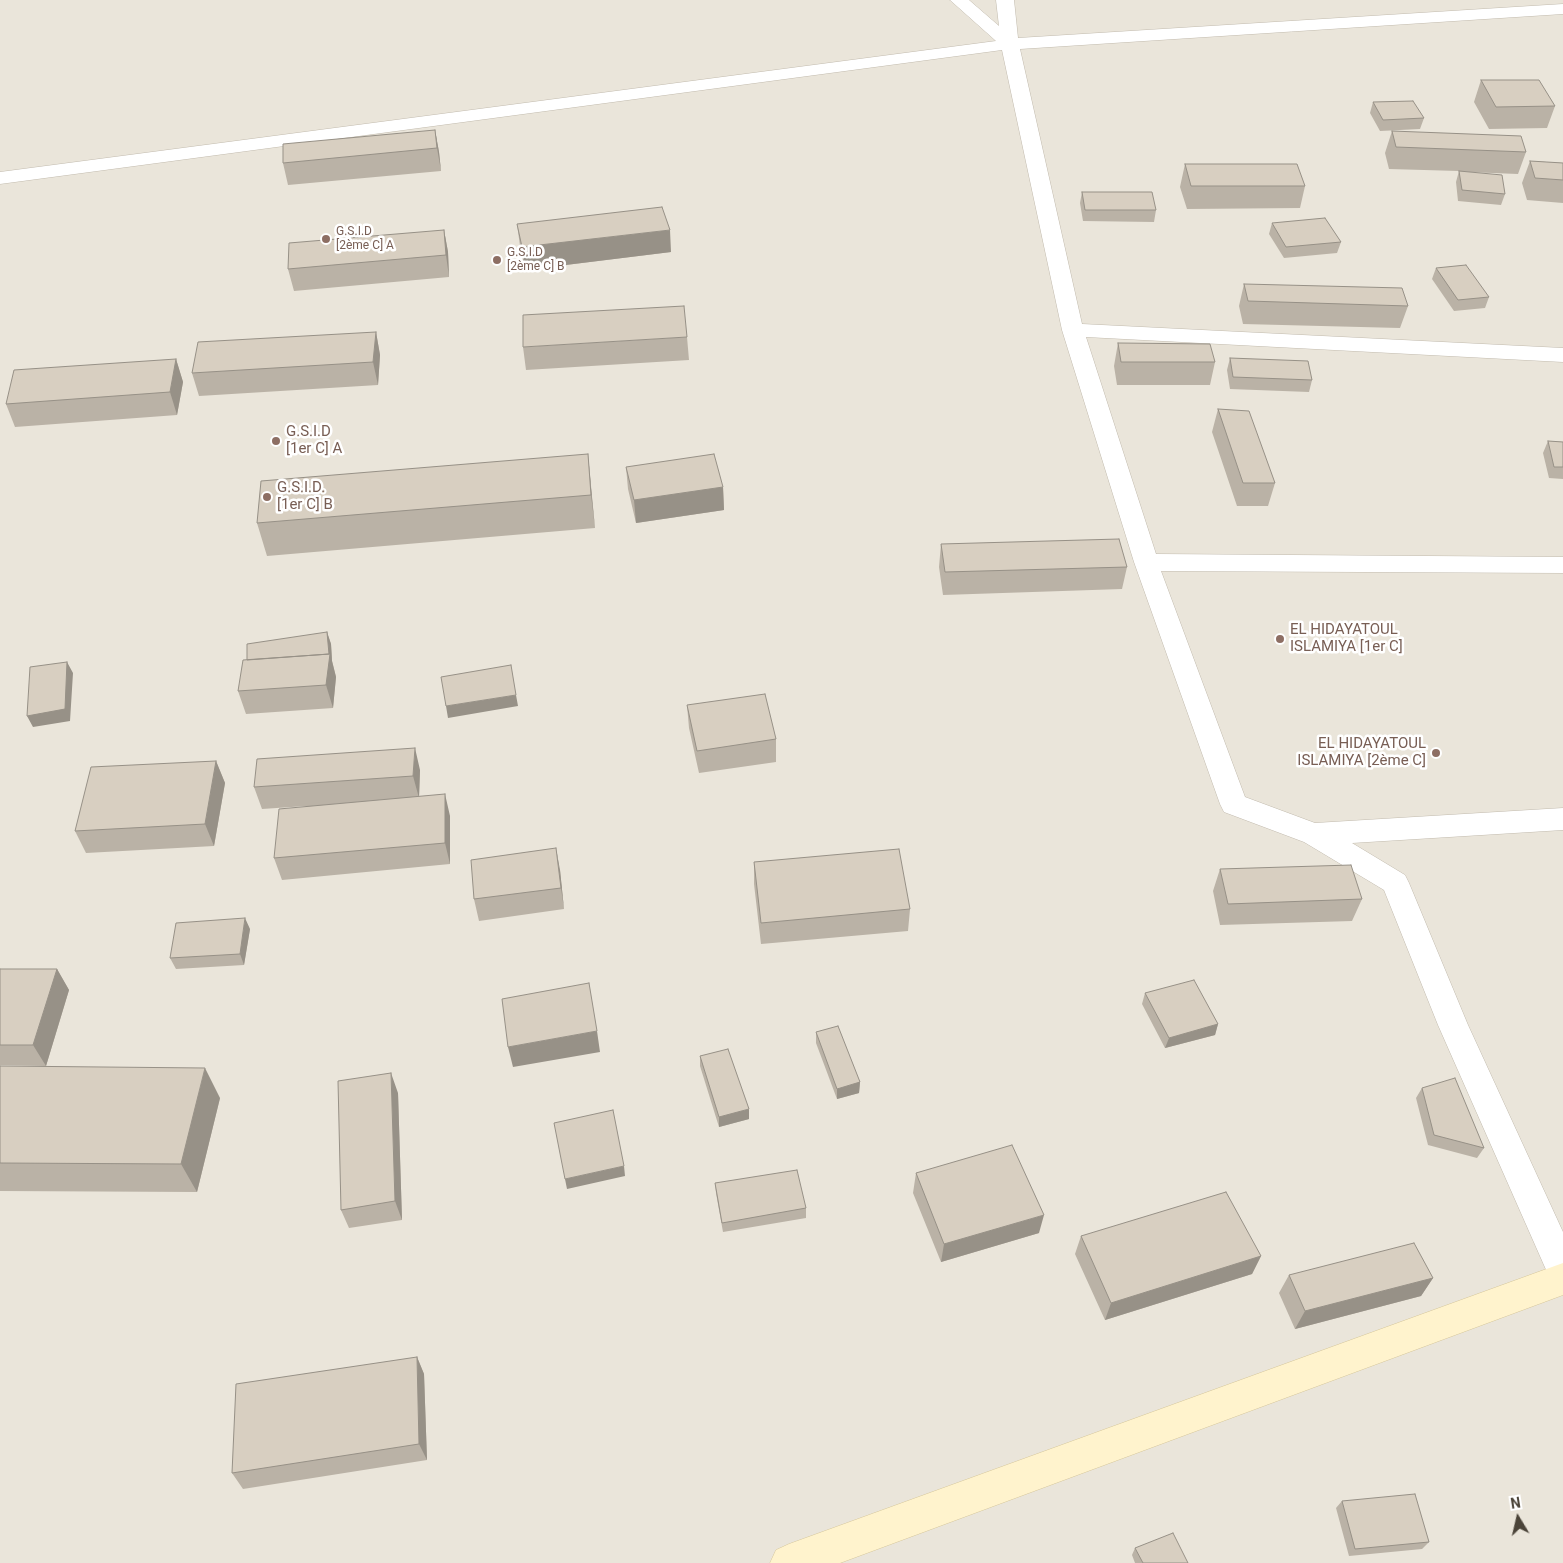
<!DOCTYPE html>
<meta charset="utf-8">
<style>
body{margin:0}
#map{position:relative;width:1563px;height:1563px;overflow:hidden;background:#f6f3ec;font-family:Roboto,sans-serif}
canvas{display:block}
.north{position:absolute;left:1493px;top:1493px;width:50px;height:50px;-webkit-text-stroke:4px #fff;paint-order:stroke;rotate:351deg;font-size:14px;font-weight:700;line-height:20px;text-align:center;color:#4b4439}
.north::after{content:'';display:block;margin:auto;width:18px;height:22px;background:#4b4439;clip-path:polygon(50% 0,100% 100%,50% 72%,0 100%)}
</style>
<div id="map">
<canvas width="1563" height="1563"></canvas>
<div class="north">N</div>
</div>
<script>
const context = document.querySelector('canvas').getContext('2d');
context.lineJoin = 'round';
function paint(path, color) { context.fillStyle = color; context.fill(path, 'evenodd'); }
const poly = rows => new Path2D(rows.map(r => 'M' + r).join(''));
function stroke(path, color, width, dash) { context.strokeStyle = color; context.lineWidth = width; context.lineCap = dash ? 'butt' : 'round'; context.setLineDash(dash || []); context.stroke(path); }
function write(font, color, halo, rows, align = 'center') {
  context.font = font + ' Roboto,sans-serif'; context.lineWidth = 5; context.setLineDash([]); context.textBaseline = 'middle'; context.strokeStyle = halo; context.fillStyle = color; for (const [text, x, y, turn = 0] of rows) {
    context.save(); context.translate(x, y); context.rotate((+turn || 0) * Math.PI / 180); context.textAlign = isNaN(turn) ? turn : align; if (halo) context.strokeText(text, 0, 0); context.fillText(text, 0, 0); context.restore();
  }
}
const residential = poly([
 [0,0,1563,0,1563,1563,0,1563]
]);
const street = poly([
 [950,0,969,0,999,26,996,0,1014,0,1018,38,1563,4,1563,14,1020,49,1082,324,1563,348,1563,362,1086,337,1156,554,1563,557,1563,573,1161,571,1245,797,1315,823,1563,808,1563,830,1352,843,1405,875,1409,883,1468,1025,1563,1232,1563,1286,1551,1281,1438,1025,1384,890,1304,842,1224,812,1220,804,1134,562,1062,330,1002,50,0,184,0,172,996,41,950,0]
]);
const secondary = poly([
 [1563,1263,1563,1295,840,1563,770,1563,776,1550,789,1544,1563,1263]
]);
const wall = poly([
 [1481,80,1555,106,1547,128,1489,129,1474,102],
 [1373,102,1424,118,1420,129,1380,131,1370,113],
 [435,130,439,152,441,171,288,185,283,163],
 [1392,131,1526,152,1518,174,1467,172,1505,194,1501,205,1458,201,1456,182,1459,171,1389,169,1385,153],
 [1530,161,1563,163,1563,203,1527,200,1522,183],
 [1185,164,1305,186,1300,208,1187,209,1180,187],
 [1082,192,1156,210,1154,222,1083,221,1080,203],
 [1272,223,1341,242,1337,253,1284,258,1269,234],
 [517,224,671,252,525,270,520,246],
 [444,230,448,252,449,277,294,291,288,269],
 [1436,268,1489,297,1485,308,1454,311,1432,279],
 [1244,284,1408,306,1400,328,1243,324,1239,306],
 [376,332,380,355,378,385,199,396,192,373],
 [687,337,689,360,526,370,523,347],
 [1118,343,1215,362,1210,385,1117,385,1114,366],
 [1230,358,1312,380,1309,392,1230,389,1227,370],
 [176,359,183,382,177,415,15,427,6,404],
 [1218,409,1275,483,1268,506,1237,506,1212,432],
 [1548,441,1563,442,1563,479,1549,478,1543,453],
 [588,454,595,528,267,556,257,523],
 [626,467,723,487,724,510,636,523,628,489],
 [941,544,1127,567,1122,589,943,595,939,567],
 [327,632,331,644,332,661,336,677,333,708,246,714,238,691,247,660],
 [687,705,776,739,776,762,699,773,689,728],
 [216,761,225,783,214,846,86,853,75,831],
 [420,770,419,796,450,816,450,864,282,880,274,858,306,806,262,809,254,787],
 [754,862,910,909,908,931,761,944,754,884],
 [1220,869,1362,899,1352,921,1220,925,1213,891],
 [560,870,564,909,479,921,474,899],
 [250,929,244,965,176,969,170,958],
 [0,969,57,969,69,990,46,1066,0,1065],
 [1145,993,1218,1024,1215,1035,1165,1048,1142,1004],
 [816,1032,860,1082,859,1093,837,1099,816,1043],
 [700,1056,749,1119,719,1127,700,1066],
 [0,1066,220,1098,197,1192,0,1191],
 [1422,1088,1484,1148,1477,1158,1428,1145,1416,1098],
 [398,1093,402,1220,349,1228,341,1210],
 [916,1173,1039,1233,941,1262,913,1193],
 [715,1183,806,1208,806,1218,723,1232,716,1193],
 [1081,1236,1261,1256,1252,1274,1105,1320,1075,1254],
 [1289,1275,1433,1278,1421,1296,1295,1329,1279,1293],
 [417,1357,424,1374,427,1460,243,1489,232,1473],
 [1342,1501,1429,1542,1422,1549,1349,1556,1336,1508],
 [1135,1548,1188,1563,1135,1563,1132,1555]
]);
const shadedWall = poly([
 [435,130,439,152,441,171,437,148],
 [444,230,448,252,449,277,446,255],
 [670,230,671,252,525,270,522,247],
 [376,332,380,355,378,385,373,362],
 [176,359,183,382,177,415,170,392],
 [588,454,591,488,595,528,591,495],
 [723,487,724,510,636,523,634,500],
 [327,632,331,644,332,661,336,677,333,708,326,685],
 [67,662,73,673,70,721,33,727,27,716],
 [516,695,518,706,448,718,446,706],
 [415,748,420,770,419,798,413,776],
 [216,761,225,783,214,846,205,824],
 [445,794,450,816,450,864,445,843],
 [556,848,560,870,564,909,561,888],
 [245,918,250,929,244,965,240,954],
 [57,969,69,990,46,1066,33,1045],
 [1218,1024,1215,1035,1165,1048,1169,1038],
 [597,1031,600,1052,513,1067,508,1047],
 [205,1068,220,1098,197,1192,181,1164],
 [391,1073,398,1093,402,1220,395,1201],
 [860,1082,859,1093,837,1099,837,1089],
 [749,1109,749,1119,719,1127,719,1117],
 [624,1166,625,1176,567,1189,565,1179],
 [1044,1215,1039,1233,941,1262,944,1244],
 [1261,1256,1252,1274,1105,1320,1111,1303],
 [1433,1278,1421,1296,1295,1329,1305,1311],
 [417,1357,424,1374,427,1460,419,1444]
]);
const building = poly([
 [1481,80,1539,80,1555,106,1496,107,1481,80],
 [1413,101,1424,118,1383,120,1373,102,1413,101],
 [435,130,437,148,283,163,283,144,435,130],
 [1392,131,1521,136,1526,152,1396,147,1392,131],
 [1530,161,1563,163,1563,180,1535,178,1530,161],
 [1185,164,1297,164,1305,186,1191,186,1185,164],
 [1459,171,1502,175,1505,194,1462,190,1459,171],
 [1082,192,1152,192,1156,210,1085,210,1082,192],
 [662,207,670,230,522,247,517,224,662,207],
 [1325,218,1341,242,1286,247,1272,223,1325,218],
 [444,230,446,255,288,269,289,243,444,230],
 [1466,265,1489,297,1458,300,1436,268,1466,265],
 [1244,284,1402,288,1408,306,1248,301,1244,284],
 [684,306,687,337,523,347,523,315,684,306],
 [376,332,373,362,192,373,198,342,376,332],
 [1118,343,1210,344,1215,362,1121,362,1118,343],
 [1230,358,1308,361,1312,380,1233,377,1230,358],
 [176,359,170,392,6,404,14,370,176,359],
 [1218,409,1249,411,1275,483,1243,483,1218,409],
 [1548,441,1563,442,1563,467,1554,467,1548,441],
 [588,454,591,495,257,523,261,481,588,454],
 [714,454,723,487,634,500,626,467,714,454],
 [1119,539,1127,567,945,572,941,544,1119,539],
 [327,632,329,654,247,660,247,644,327,632],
 [330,654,326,685,238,691,243,660,330,654],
 [67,662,65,709,27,716,30,667,67,662],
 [511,665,516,695,446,706,441,677,511,665],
 [765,694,776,739,697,751,687,705,765,694],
 [415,748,413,776,254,787,257,759,415,748],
 [216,761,205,824,75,831,91,767,216,761],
 [445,794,445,843,274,858,279,809,445,794],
 [556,848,561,888,474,899,471,860,556,848],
 [899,849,910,909,761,923,754,862,899,849],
 [1351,865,1362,899,1228,904,1220,869,1351,865],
 [245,918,240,954,170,958,176,923,245,918],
 [0,969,57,969,33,1045,0,1045,0,969],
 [1194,980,1218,1024,1169,1038,1145,993,1194,980],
 [589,983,597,1031,508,1047,502,999,589,983],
 [838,1026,860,1082,837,1089,816,1032,838,1026],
 [728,1049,749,1109,719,1117,700,1056,728,1049],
 [0,1066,205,1068,181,1164,0,1163,0,1066],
 [391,1073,395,1201,341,1210,338,1081,391,1073],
 [1455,1078,1484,1148,1434,1135,1422,1088,1455,1078],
 [613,1110,624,1166,565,1179,554,1123,613,1110],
 [1012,1145,1044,1215,944,1244,916,1173,1012,1145],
 [797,1170,806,1208,722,1223,715,1183,797,1170],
 [1226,1192,1261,1256,1111,1303,1081,1236,1226,1192],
 [1414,1243,1433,1278,1305,1311,1289,1275,1414,1243],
 [417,1357,419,1444,232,1473,236,1384,417,1357],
 [1415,1494,1429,1542,1355,1549,1342,1501,1415,1494],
 [1173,1533,1188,1563,1143,1563,1135,1548,1173,1533]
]);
const markers = [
 [326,239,5,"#8d6e63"],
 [497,260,5,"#8d6e63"],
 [276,441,5,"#8d6e63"],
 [267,497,5,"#8d6e63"],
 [1280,639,5,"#8d6e63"],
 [1436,753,5,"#8d6e63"]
];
const farEducationnames = [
 ["G.S.I.D",336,232],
 ["[2ème C] A",336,246],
 ["G.S.I.D",507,253],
 ["[2ème C] B",507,267]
];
const educationNames = [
 ["G.S.I.D",286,432],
 ["[1er C] A",286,449],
 ["G.S.I.D.",277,488],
 ["[1er C] B",277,505],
 ["EL HIDAYATOUL",1290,630],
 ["ISLAMIYA [1er C]",1290,647],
 ["EL HIDAYATOUL",1426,744,"right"],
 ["ISLAMIYA [2ème C]",1426,761,"right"]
];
paint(residential, '#eae5da');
stroke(street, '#c2bbae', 1);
stroke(secondary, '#d6c79b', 1);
paint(street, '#fff');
paint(secondary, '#fff3cd');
paint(wall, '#bab2a6');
paint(shadedWall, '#979187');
paint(building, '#d8cfc1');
stroke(building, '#979187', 1);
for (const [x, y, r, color] of markers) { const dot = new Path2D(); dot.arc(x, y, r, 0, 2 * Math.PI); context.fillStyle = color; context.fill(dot); stroke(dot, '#fff', 2); }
write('12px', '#785e54', '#fff', farEducationnames, 'left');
write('15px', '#785e54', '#fff', educationNames, 'left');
</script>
